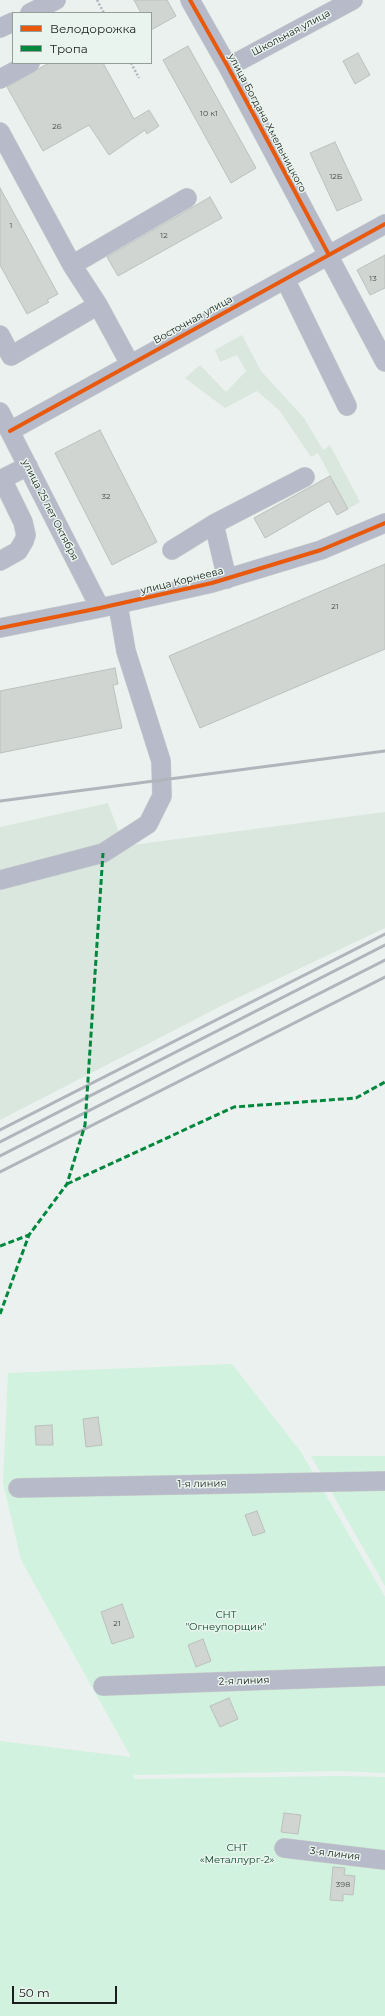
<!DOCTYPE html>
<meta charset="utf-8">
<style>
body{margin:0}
#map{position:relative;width:385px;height:2016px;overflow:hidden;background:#ebf1ee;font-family:Montserrat,sans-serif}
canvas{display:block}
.legend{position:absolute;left:12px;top:12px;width:140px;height:52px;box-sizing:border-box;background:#e8f4ed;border:1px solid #959e99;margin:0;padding:5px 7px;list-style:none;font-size:12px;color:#191d1b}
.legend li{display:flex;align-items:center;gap:8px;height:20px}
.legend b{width:20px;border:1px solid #959e99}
.scale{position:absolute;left:12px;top:1986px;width:105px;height:18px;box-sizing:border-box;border:2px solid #191d1b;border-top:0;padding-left:5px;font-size:12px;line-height:14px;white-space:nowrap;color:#191d1b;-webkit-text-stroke:3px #e8f4ed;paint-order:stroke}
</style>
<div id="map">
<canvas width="385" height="2016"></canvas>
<ul class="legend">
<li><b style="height:5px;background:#e8590c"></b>Велодорожка</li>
<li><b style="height:5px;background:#00873e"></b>Тропа</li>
</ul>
<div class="scale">50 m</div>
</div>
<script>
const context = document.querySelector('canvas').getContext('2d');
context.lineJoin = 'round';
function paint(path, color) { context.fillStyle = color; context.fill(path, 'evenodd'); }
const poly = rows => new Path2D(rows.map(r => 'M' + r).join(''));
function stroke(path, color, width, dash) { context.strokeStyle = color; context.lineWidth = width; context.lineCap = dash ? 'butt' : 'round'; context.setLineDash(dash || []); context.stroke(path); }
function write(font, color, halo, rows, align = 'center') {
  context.font = font + ' Montserrat,sans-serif'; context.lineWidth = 3; context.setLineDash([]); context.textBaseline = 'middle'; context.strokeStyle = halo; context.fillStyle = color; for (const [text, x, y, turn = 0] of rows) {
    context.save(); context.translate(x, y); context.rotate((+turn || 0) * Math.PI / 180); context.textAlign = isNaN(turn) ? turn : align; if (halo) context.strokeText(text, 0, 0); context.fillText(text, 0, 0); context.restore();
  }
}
const built = poly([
 [242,335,261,371,304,418,323,450,330,445,360,502,348,509,318,453,311,457,280,411,257,391,225,408,185,378,200,365,226,392,246,371,237,355,220,362,215,350],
 [108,803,124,846,385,812,385,928,229,1002,0,1120,0,827]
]);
const green = poly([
 [232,1364,301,1452,385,1597,385,1773,340,1771,134,1775,134,1779,341,1776,385,1777,385,2016,0,2016,0,1741,131,1757,21,1560,3,1483,8,1373],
 [311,1456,385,1456,385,1586]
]);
const building = poly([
 [134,0,167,0,176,16,151,30,151,13,141,13,134,0],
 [188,46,256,168,231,183,163,60,188,46],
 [358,53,370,75,355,84,343,61,358,53],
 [49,63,103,63,134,119,149,110,159,126,147,134,145,130,109,155,89,125,43,151,7,87,49,63],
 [335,142,362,200,337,211,310,153,335,142],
 [0,188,58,294,47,300,49,302,27,314,0,265,0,188],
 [210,197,222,218,118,276,107,257,210,197],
 [385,255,385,288,370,295,357,270,385,255],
 [100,430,157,542,112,565,55,453,100,430],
 [330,476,348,509,337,515,329,501,265,538,254,518,330,476],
 [385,564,385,649,200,728,169,656,385,564],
 [115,668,118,684,113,685,122,728,0,753,0,691,115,668],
 [98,1417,102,1445,86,1447,83,1419,98,1417],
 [52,1425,53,1445,36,1445,35,1426,52,1425],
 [257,1511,265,1532,253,1536,245,1515,257,1511],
 [122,1604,134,1637,112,1644,101,1612,122,1604],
 [203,1639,211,1661,196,1667,188,1645,203,1639],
 [229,1698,238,1719,220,1727,210,1706,229,1698],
 [284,1813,301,1815,298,1834,281,1832,284,1813],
 [333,1867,345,1868,344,1875,355,1876,353,1895,343,1894,343,1901,330,1900,333,1867]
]);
const path = poly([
 [97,0,104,13],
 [131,63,139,78]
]);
const minor = poly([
 [190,0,228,67,385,362],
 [30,13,56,0],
 [0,28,13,22],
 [228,67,353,0],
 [0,79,30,63],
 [0,132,72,265,98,305,130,364],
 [72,265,187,198],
 [285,279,347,406],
 [0,335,11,356,98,305],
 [0,412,100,608],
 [10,431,385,224],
 [172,550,214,524],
 [0,561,18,551,24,541,26,535,23,522,2,479,28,466],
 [227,579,214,524,305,477],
 [0,628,100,608,212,583,321,550,385,523],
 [0,880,103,853,148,824,162,796,161,761,126,651,118,605],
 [18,1488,385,1481],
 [103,1686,385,1676],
 [284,1848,385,1860]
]);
const rail = poly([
 [0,801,385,751],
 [0,1130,385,934],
 [0,1142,385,945],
 [0,1156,385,960],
 [0,1172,385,977]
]);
const quiet = poly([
 [67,1184,234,1107,356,1098,385,1082],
 [0,1246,29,1235],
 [0,1314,29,1235,67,1184,85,1125,103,853]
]);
const cycleway = poly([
 [190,0,228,67,329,255],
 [10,431,385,224],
 [0,628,100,608,212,583,321,550,385,523]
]);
const numberNames = [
 ["10 к1",209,114],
 ["26",57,127],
 ["12Б",336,177],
 ["1",11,226],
 ["12",164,236],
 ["13",373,279],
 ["32",106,497],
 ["21",335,607],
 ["21",117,1624],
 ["398",343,1885]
];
const streetNames = [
 ["Школьная улица",291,33,-28],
 ["улица Богдана Хмельницкого",267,123,62],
 ["Восточная улица",193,320,-29],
 ["улица 25 лет Октября",50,510,63],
 ["улица Корнеева",182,581,-14],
 ["1-я линия",202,1484,-1],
 ["2-я линия",244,1681,-2],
 ["3-я линия",335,1854,7]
];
const parkNames = [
 ["СНТ",226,1615],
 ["\"Огнеупорщик\"",226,1627],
 ["СНТ",237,1848],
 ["«Металлург-2»",237,1860]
];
paint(built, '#dae7df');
paint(green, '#d1f2de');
paint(building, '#d1d5d2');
stroke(building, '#bcc0be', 1);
stroke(minor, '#cacecc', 20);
stroke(path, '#b1b5bd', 2.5, [2, 2]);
stroke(minor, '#b7bbc9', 19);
stroke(rail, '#b0b5bb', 3);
stroke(quiet, '#00873e', 3, [6, 3]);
stroke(cycleway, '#e8590c', 4);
write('8px', '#474b49', null, numberNames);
write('10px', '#191d1b', '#e8f4ed', streetNames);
write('10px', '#09472b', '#e8f4ed', parkNames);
</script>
